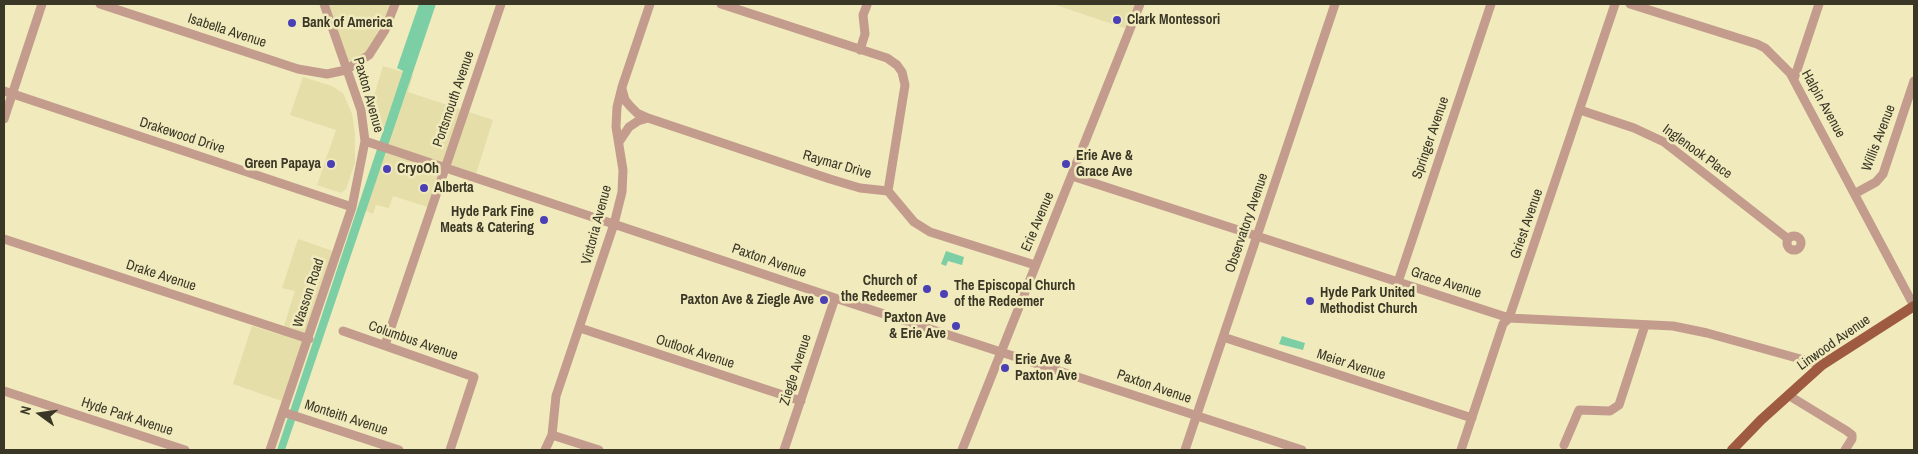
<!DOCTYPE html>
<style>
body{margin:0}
#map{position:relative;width:1918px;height:454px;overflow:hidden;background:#f0eabd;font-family:"Archivo Narrow",sans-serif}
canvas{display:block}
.frame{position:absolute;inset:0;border:5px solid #3a3726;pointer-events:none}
.north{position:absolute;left:15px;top:389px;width:50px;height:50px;-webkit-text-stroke:4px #f0eabd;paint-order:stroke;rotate:284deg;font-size:14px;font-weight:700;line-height:20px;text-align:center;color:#3a3726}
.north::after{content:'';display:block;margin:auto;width:18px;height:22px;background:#3a3726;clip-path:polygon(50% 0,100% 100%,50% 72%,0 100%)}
</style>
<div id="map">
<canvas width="1918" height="454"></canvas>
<div class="frame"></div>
<div class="north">N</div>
</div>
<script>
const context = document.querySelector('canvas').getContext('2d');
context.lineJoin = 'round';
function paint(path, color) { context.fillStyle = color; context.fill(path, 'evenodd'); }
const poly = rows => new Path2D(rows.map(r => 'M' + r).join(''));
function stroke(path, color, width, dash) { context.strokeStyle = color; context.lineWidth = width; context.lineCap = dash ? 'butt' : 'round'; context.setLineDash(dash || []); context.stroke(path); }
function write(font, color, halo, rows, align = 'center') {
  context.font = font + ' "Archivo Narrow",sans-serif'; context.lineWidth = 5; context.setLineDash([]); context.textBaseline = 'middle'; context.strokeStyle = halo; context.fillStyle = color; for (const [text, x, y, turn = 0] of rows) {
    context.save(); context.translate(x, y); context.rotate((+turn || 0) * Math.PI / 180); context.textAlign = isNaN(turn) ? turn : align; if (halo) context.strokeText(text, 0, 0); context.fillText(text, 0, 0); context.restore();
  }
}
const built = poly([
 [324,4,395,4,377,46,346,70],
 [1053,4,1140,4,1130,30],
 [383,66,413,75,408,92,493,120,475,177,445,168,431,208,393,196,389,208,376,205,373,214,360,208,385,133,373,99],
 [303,77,332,86,343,93,352,114,355,133,355,163,346,189,341,193,317,185,336,130,290,115],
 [298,239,333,251,282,401,233,384,252,326,281,335,295,291,282,288]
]);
const green = poly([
 [419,4,436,4,285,450,277,450,403,71,397,68],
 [946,251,964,257,962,265,948,261,946,266,941,264],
 [1282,336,1305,343,1303,350,1279,344]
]);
const minor = poly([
 [100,4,298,69,327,74,346,70,369,55,385,30,395,4],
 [721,4,887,58,897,65,902,72,905,85,888,191],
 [1630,4,1757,44,1765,48,1790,73,1914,306],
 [860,50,865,34,863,15,867,5],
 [1794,79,1819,4],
 [622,89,625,100,630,106,637,113,648,118,830,179,860,188,888,191,914,222,930,232,1035,265],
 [4,91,352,207],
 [1580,110,1634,128,1664,142,1787,238],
 [4,119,42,4],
 [365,141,835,298,1302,450],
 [619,142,629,127,638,121,648,118],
 [1072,176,1509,318,1673,326,1707,333,1822,365],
 [1856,193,1876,182,1883,174,1914,81],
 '1787 243a7 7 0 1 1 14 0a7 7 0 1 1-14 0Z',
 [4,239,309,339],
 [1398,282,1491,4],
 [580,328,801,401],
 [343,331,474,377,450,450],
 [1223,337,1472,418],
 [385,345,501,4],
 [4,391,185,450],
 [1788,395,1847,431,1852,435,1852,439,1845,450],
 [283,412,399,450],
 [552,435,599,450],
 [1564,445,1579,410,1610,411,1619,405,1645,325],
 [270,450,352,207,365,141,361,110,324,4],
 [545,450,552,435,556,396,614,224,622,192,623,170,616,127,617,107,622,87,650,4],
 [784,450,835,298],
 [962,450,1140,4],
 [1185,450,1335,4],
 [1461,450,1503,324,1509,318,1615,4]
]);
const major = poly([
 [1732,450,1761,420,1822,365,1914,306]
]);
const markers = [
 [1117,20,5,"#4b3fb6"],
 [292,23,5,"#4b3fb6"],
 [331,164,5,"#4b3fb6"],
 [1066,164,5,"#4b3fb6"],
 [387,169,5,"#4b3fb6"],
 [424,188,5,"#4b3fb6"],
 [544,220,5,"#4b3fb6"],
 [927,289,5,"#4b3fb6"],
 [944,294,5,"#4b3fb6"],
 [824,300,5,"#4b3fb6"],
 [1310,301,5,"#4b3fb6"],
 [956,326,5,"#4b3fb6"],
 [1005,368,5,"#4b3fb6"]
];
const poiNames = [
 ["Clark Montessori",1127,20],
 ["Bank of America",302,23],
 ["Erie Ave &",1076,156],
 ["Grace Ave",1076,172],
 ["Green Papaya",321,164,"right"],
 ["CryoOh",397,169],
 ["Alberta",434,188],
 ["Hyde Park Fine",534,212,"right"],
 ["Meats & Catering",534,228,"right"],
 ["Church of",917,281,"right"],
 ["the Redeemer",917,297,"right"],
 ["The Episcopal Church",954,286],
 ["of the Redeemer",954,302],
 ["Hyde Park United",1320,293],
 ["Methodist Church",1320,309],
 ["Paxton Ave & Ziegle Ave",814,300,"right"],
 ["Paxton Ave",946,318,"right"],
 ["& Erie Ave",946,334,"right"],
 ["Erie Ave &",1015,360],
 ["Paxton Ave",1015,376]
];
const streetNames = [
 ["Isabella Avenue",227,31,18],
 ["Paxton Avenue",368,95,74],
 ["Portsmouth Avenue",454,99,-71],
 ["Halpin Avenue",1823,104,61],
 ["Drakewood Drive",182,136,18],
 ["Springer Avenue",1431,138,-71],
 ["Willis Avenue",1879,138,-69],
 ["Inglenook Place",1697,152,36],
 ["Raymar Drive",837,165,16],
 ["Erie Avenue",1038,222,-67],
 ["Observatory Avenue",1247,223,-71],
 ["Griest Avenue",1527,224,-71],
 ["Victoria Avenue",597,225,-75],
 ["Paxton Avenue",769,261,19],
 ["Drake Avenue",161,276,18],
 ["Grace Avenue",1446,283,18],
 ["Wasson Road",309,293,-72],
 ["Columbus Avenue",413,341,19],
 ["Linwood Avenue",1834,343,-35],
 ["Outlook Avenue",695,352,18],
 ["Meier Avenue",1351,365,18],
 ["Ziegle Avenue",796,370,-72],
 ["Paxton Avenue",1154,387,19],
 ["Hyde Park Avenue",127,417,18],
 ["Monteith Avenue",346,418,18]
];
paint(built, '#e5dea9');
paint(green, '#7ccfa5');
stroke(minor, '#c49c8d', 9);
stroke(major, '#9f5b41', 10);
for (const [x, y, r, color] of markers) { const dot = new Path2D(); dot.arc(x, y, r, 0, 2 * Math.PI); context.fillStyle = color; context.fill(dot); stroke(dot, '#f0eabd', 2); }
write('bold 14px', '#3a3726', '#f0eabd', poiNames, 'left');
write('14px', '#3a3726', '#f0eabd', streetNames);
</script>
